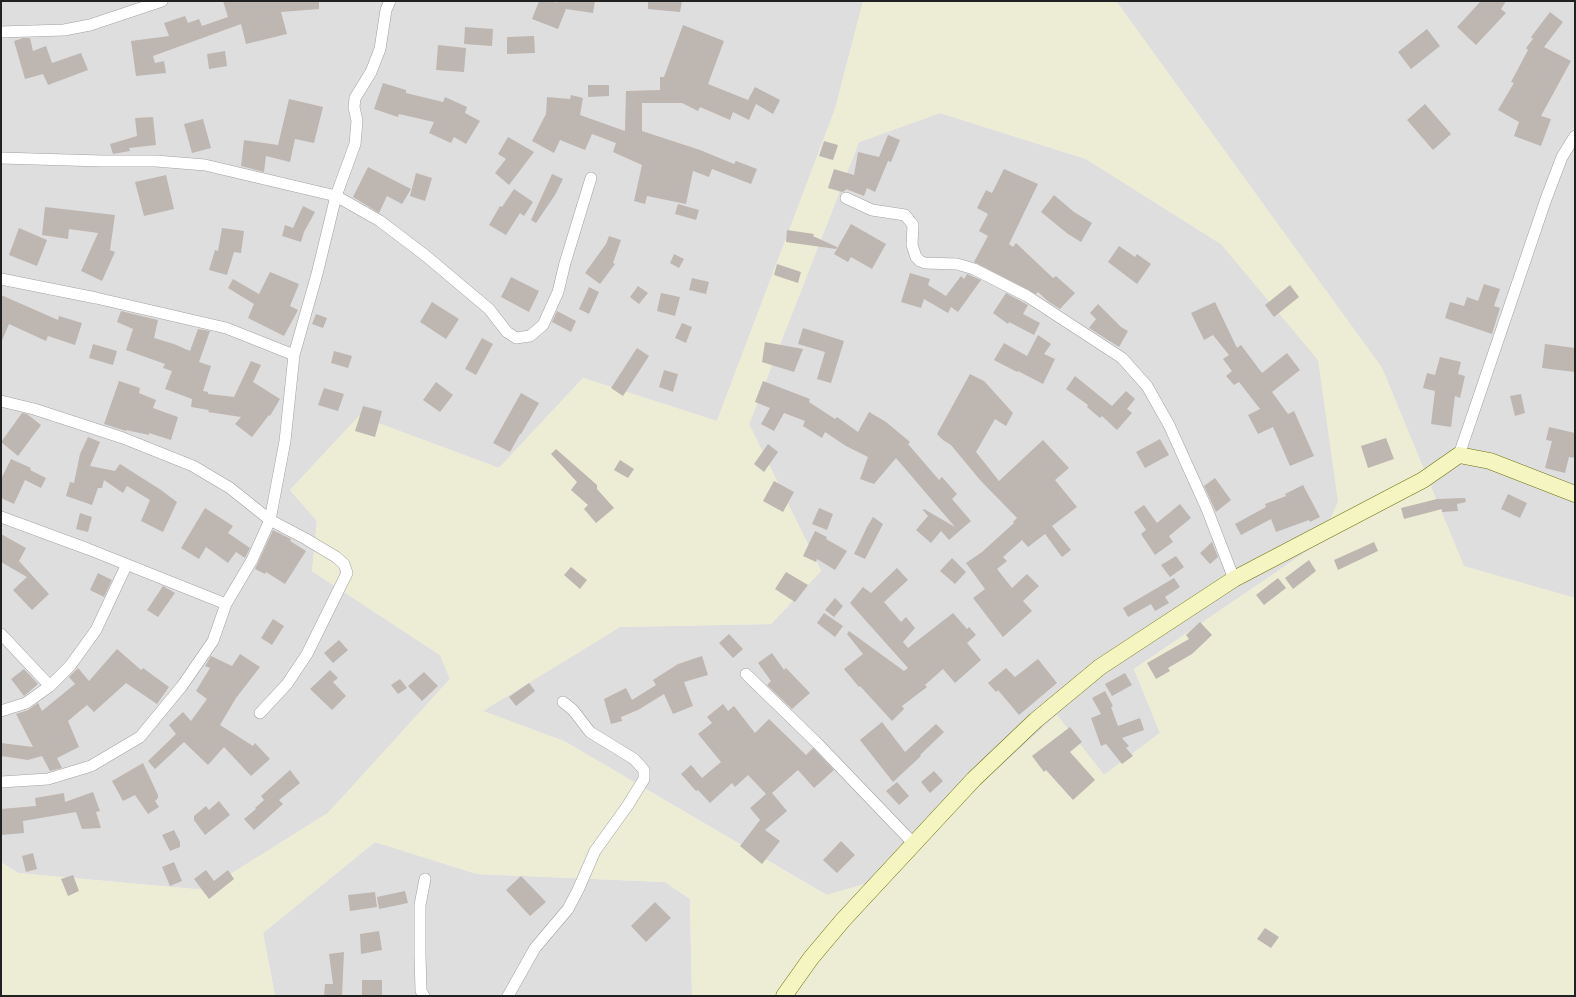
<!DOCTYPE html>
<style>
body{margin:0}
#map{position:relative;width:1576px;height:997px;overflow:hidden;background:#f0ede8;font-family:Roboto,sans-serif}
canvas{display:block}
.frame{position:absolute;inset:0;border:2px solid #212121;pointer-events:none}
</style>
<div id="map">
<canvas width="1576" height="997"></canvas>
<div class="frame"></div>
</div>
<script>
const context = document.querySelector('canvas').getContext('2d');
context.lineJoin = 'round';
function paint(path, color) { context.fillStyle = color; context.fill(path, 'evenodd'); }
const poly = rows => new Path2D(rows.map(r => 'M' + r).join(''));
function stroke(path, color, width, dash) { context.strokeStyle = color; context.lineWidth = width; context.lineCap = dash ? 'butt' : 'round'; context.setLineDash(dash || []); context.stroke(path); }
const residential = poly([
 [1,1,863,1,835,109,717,421,583,378,499,468,359,416,290,490,317,521,312,571,440,655,450,679,328,813,205,890,18,873,1,862],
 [1116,1,1575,1,1575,598,1464,567,1382,368],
 [940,113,1086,159,1221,244,1319,360,1339,502,1319,543,1134,669,1160,733,1104,775,1057,715,872,882,827,895,564,741,482,711,620,627,771,624,821,571,749,424,859,142],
 [375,842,477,874,665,882,690,899,692,996,275,996,263,933]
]);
const farmland = poly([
 [863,1,1116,1,1382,368,1464,566,1575,598,1575,996,692,996,690,899,665,882,477,874,375,842,263,933,275,996,1,996,1,862,18,873,205,890,328,813,450,679,440,655,312,571,317,521,290,490,359,416,499,468,583,378,717,421,835,109],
 [940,113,1086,159,1221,244,1318,360,1338,502,1319,543,1134,669,1160,733,1104,775,1057,715,872,882,826,895,564,741,483,711,620,627,771,624,821,571,749,424,859,142]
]);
const building = poly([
 [223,1,319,1,319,9,281,12,287,34,246,44,241,24,153,56,155,63,164,61,166,73,136,76,131,41,169,36,164,23,185,16,188,23,199,19,202,26,228,17],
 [539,1,553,1,557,3,557,1,595,1,593,13,566,9,558,29,532,19],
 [648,1,682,1,680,12,648,9],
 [1481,1,1506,1,1501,9,1506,13,1476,45,1457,27],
 [1550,12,1563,22,1544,47,1571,61,1541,116,1551,119,1541,146,1514,136,1519,122,1498,110,1514,83,1511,82,1528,50,1526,48,1533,39,1531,37],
 [683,25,724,41,708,84,748,100,755,87,780,100,773,114,756,104,749,120,733,112,730,120,700,107,698,111,682,103,642,103,642,131,700,150,734,164,736,161,757,169,751,184,712,169,709,177,693,171,686,204,647,196,645,204,634,201,642,165,613,152,616,143,592,134,585,150,560,140,554,153,532,141,546,114,547,97,570,99,571,95,583,98,580,115,625,131,626,91,660,90,660,77,664,77],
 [465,27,493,29,492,46,464,44],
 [1427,29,1440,46,1411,69,1398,52],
 [534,36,535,53,507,54,507,37],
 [23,38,30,38,33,51,46,46,52,63,81,53,88,70,48,85,43,74,25,79,14,41],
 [438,45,466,48,464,72,436,70],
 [225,51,227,66,209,69,207,54],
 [383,83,406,90,406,93,443,102,445,97,467,107,465,113,480,121,466,144,454,137,451,143,429,133,434,122,399,114,398,117,374,109],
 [588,85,609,85,609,96,588,97],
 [289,99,323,107,314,143,295,139,290,162,266,156,264,172,241,166,244,140,278,145],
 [1425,104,1451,134,1433,150,1407,120],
 [153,117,156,145,129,148,130,151,113,154,110,144,137,136,135,118],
 [203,119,211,148,192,153,184,124],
 [888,135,900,140,891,162,888,161,875,192,867,188,864,196,846,189,845,191,842,192,828,188,834,169,854,175,858,152,879,157],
 [508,137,534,152,509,185,495,173,506,159,498,154],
 [824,141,838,145,833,160,819,156],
 [368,167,411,189,402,204,387,196,379,213,353,197],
 [1004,169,1038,184,1009,244,1013,247,1016,243,1053,278,1056,276,1075,293,1060,309,1049,302,1038,292,1036,294,974,262,988,236,979,231,988,214,977,208,986,190,992,193],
 [416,173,432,178,425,201,410,196],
 [552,174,563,179,555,195,536,223,531,220],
 [166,175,174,209,144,216,135,182],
 [514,189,533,202,524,216,520,213,506,235,489,225,500,206,502,207],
 [1054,195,1074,212,1092,223,1081,242,1068,234,1041,212],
 [678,204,699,210,696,220,675,214],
 [303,206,315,212,304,232,301,242,282,236,285,225,293,228],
 [45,207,115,215,110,250,115,252,102,281,81,271,98,233,69,229,68,239,42,235],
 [851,224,886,244,872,269,851,257,848,262,834,254],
 [19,228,47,240,37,266,9,255],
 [222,228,244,231,241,253,234,252,227,275,209,270,215,250,218,251],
 [787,230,814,234,813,236,837,247,836,249,786,242],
 [609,236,621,240,613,263,615,264,600,284,585,273,606,244],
 [1119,246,1135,257,1137,254,1151,264,1137,284,1108,262],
 [674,254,684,259,679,268,670,263],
 [777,264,801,272,798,283,774,275],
 [270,272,299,284,290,306,298,310,284,336,248,318,254,304,228,288,233,279,259,294],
 [910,273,930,279,928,285,946,296,961,276,964,279,967,274,981,280,958,312,951,307,948,313,924,299,921,308,901,302],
 [511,277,539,291,529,312,501,297],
 [692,278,709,282,706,294,689,290],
 [1484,284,1500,289,1494,306,1500,308,1492,334,1445,318,1450,302,1464,306,1467,297,1478,301],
 [1290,285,1299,297,1274,317,1265,305],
 [638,286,648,293,639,304,630,297],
 [589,287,599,292,589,314,579,309],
 [661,293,680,297,675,316,657,311],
 [1006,293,1028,305,1023,314,1040,323,1034,335,1009,322,1008,324,993,313],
 [1,295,58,320,59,316,82,323,75,345,48,336,46,341,9,324,1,343],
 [432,302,459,319,446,339,420,322],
 [1215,302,1237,348,1241,345,1262,373,1287,353,1300,370,1272,392,1288,414,1294,411,1314,456,1290,466,1273,427,1258,434,1248,415,1260,409,1239,382,1234,385,1226,376,1232,371,1223,359,1229,355,1213,335,1204,340,1191,313],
 [1098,304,1121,327,1128,331,1119,347,1089,328,1096,319,1090,313],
 [121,311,158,320,154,338,174,344,190,351,198,329,210,331,199,362,211,366,203,391,208,392,208,394,234,397,251,361,261,365,253,382,280,399,270,416,269,415,252,437,235,424,241,417,208,412,209,410,191,407,192,399,165,389,172,371,163,368,165,364,126,350,133,329,117,322],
 [557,311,576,321,571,332,552,322],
 [316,314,327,318,323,328,312,324],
 [682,323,692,327,686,343,675,338],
 [803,328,844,341,831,383,817,379,825,352,798,344],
 [1038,335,1051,344,1044,354,1055,359,1043,384,1018,371,1017,372,994,360,1004,343,1027,356],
 [482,338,493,344,476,375,465,369],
 [765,342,803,349,794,372,762,362],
 [93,344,117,351,113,365,89,358],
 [1545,344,1575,348,1575,372,1542,368],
 [637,348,649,356,623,396,611,388],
 [334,351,352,356,348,368,331,363],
 [1440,357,1461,362,1458,374,1465,376,1460,398,1455,396,1451,427,1431,424,1435,391,1423,388,1427,373,1435,375],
 [664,370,678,374,673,392,659,387],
 [970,374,984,381,1013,413,1006,426,995,419,976,452,999,481,1043,440,1069,468,1055,480,1077,507,1052,526,1071,550,1062,557,1045,534,1028,547,1022,540,1003,557,1007,561,997,569,1012,588,1027,574,1039,586,1023,601,1032,611,1003,637,973,598,985,589,966,563,982,552,1014,523,1013,522,1017,518,980,480,951,445,943,440,937,434],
 [1075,376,1112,406,1126,391,1135,399,1127,409,1132,413,1117,430,1102,416,1100,418,1087,407,1088,405,1066,389],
 [119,381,140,388,139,393,156,400,153,408,178,417,171,440,149,433,149,435,126,430,126,431,104,424],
 [763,381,810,399,809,402,835,419,837,417,858,432,869,412,886,422,910,442,908,444,939,480,942,477,957,494,952,499,971,521,949,540,941,531,931,543,916,530,928,516,923,510,924,509,955,527,896,458,874,484,860,479,868,457,846,446,825,432,822,438,803,426,805,421,784,413,774,431,761,424,770,408,755,402],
 [436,382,453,395,440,412,423,400],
 [324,388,344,394,338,411,318,405],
 [521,393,539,403,521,434,520,434,510,452,493,443],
 [1521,394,1525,413,1515,416,1510,396],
 [363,406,382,411,375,437,355,431],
 [22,413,27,414,41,425,18,456,1,442],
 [1549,427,1575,433,1575,458,1569,457,1565,473,1545,468,1552,441,1546,440],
 [88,437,100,442,90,466,115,471,120,464,161,490,177,502,163,532,141,521,150,500,127,486,123,493,104,480,102,488,98,488,92,505,66,496,70,482,74,483,80,454],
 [1386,438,1394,459,1368,468,1361,446],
 [1160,439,1169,455,1145,468,1136,452],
 [768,444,778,452,764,472,754,464],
 [556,449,597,485,597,489,614,508,596,523,584,509,588,505,571,490,577,482,551,454],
 [11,459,31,468,30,470,46,478,41,488,25,480,14,504,1,498,1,479],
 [620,460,634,469,628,478,614,470],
 [1215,478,1231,500,1216,512,1204,486],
 [774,481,794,492,783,512,763,501],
 [1303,485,1320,517,1310,522,1309,520,1276,532,1271,519,1241,535,1235,524,1266,507,1265,504,1286,496,1285,494],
 [1508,494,1527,503,1520,518,1501,509],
 [1465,498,1466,502,1457,504,1458,511,1442,512,1442,509,1404,519,1401,508,1437,499],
 [1180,504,1191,518,1169,536,1173,542,1155,555,1141,534,1146,530,1134,512,1144,505,1157,523],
 [205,508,233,526,228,533,250,548,245,558,236,552,228,563,206,547,199,559,181,548],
 [819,508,833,514,827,530,812,524],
 [80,513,92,517,88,532,76,529],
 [873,517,883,524,865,559,854,554,867,527],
 [273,530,291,539,290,541,306,551,285,584,266,572,265,574,255,569],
 [815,531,827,537,826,539,847,551,835,570,817,559,816,562,803,556],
 [1,534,26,548,19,561,49,594,32,610,13,590,27,577,1,562],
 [1212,542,1218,557,1210,564,1200,553],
 [1374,542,1378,551,1338,570,1334,560],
 [1176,556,1184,567,1170,577,1161,565],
 [952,558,966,572,955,584,940,571],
 [1309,560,1316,571,1293,589,1285,578],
 [571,567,587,580,580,589,564,575],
 [897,568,908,580,884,602,901,622,906,617,915,628,903,642,908,648,953,613,967,629,969,627,976,635,967,643,981,660,955,683,943,669,925,685,927,687,902,706,904,709,892,721,860,686,859,687,844,669,863,654,847,634,849,631,904,671,908,668,850,603,863,587,871,593],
 [786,572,808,585,795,602,775,589],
 [98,573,112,580,104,597,90,590],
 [1174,578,1180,587,1165,597,1169,603,1155,611,1151,604,1128,617,1123,608],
 [1278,578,1286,588,1264,605,1256,595],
 [163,586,175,593,158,617,147,610],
 [835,598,843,606,834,617,825,610],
 [824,613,843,626,835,637,817,623],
 [273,619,284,626,272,645,261,638],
 [1200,622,1212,635,1192,654,1168,668,1170,671,1156,679,1147,663,1189,639,1186,635],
 [729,634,743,649,733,658,719,643],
 [339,640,348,650,333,663,324,653],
 [117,649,141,670,143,668,169,687,157,704,126,683,94,712,87,705,68,721,79,747,57,758,62,768,50,771,42,756,28,760,1,756,1,743,33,747,16,714,28,710,38,703,42,711,75,684,69,677,78,668,89,681],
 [772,653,784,670,786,668,810,693,792,709,767,685,771,681,758,663],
 [240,654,260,667,236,698,220,725,253,746,255,743,270,759,251,776,224,747,208,765,184,742,155,769,148,761,176,734,169,725,183,712,191,721,207,699,196,691,210,668,205,666,211,656,232,666],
 [702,656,708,675,684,682,693,706,673,714,664,694,638,710,621,717,622,721,611,724,604,699,626,688,632,700,656,685,653,680,678,664],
 [1038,659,1057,683,1019,715,998,690,996,692,988,683,1006,668,1015,677],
 [24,669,38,684,24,696,11,679],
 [330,670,338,678,333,682,346,696,332,710,310,689],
 [424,672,438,686,422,701,408,686],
 [1125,673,1132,685,1112,696,1105,684],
 [400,679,407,688,398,694,391,685],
 [529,683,535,691,516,706,509,697],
 [1105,691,1113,706,1111,707,1118,726,1140,718,1144,730,1122,738,1129,746,1126,748,1133,756,1122,764,1106,744,1101,746,1091,718,1101,714,1092,698],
 [723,704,728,711,734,706,755,733,769,719,806,755,813,748,834,770,814,788,798,770,772,793,787,811,765,830,780,841,762,864,740,846,760,820,750,808,766,794,748,775,735,787,732,783,710,803,698,790,696,791,681,774,691,765,702,778,721,762,698,734,712,723,707,717],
 [882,722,905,752,936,724,944,732,920,755,921,756,893,782,860,740],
 [1070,727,1082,742,1070,752,1095,780,1073,800,1046,770,1044,772,1032,756],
 [143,763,158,795,158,798,155,801,159,807,148,814,135,795,123,801,112,781],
 [290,770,300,783,279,800,283,804,254,830,244,819,256,809,255,808,264,800,261,796],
 [934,771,943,781,930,793,921,782],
 [897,782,909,796,899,805,886,791],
 [93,792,100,811,96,812,101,828,82,829,76,812,23,821,24,833,1,835,1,809,36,806,35,798,64,793,65,802],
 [219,801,230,815,205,835,194,820,194,816,206,806,209,810],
 [174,830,180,842,180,847,170,851,162,835],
 [841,841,855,855,837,873,823,860],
 [33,853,37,869,26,872,22,856],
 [174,862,182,881,170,886,162,867],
 [206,870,214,881,228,870,234,879,209,899,194,879],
 [73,875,79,891,68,896,61,879],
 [521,876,546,902,530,916,506,890],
 [405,891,408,903,379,909,377,897],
 [375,892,377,907,350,911,348,895],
 [655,902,671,918,646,942,631,926],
 [1265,928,1279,937,1271,948,1257,939],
 [379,931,382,950,361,954,360,934],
 [344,952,342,996,324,996,325,984,333,984,329,954],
 [362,980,382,980,382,996,362,996]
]);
const street = poly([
 [1,32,64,30,90,25,162,1],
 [1,158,102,161,156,161,205,165,336,196,380,221,426,256,489,309,507,332,516,338,530,336,543,325,558,292,565,263,591,178],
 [846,198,872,210,905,215,913,225,912,245,916,257,920,261,925,263,957,264,974,269,1027,296,1122,358,1147,386,1169,425,1207,509,1234,579],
 [1,279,96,298,226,328,294,355],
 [1,401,34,409,123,438,193,466,230,488,270,520,306,539,336,557,344,564,347,573,307,654,287,684,260,713],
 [1459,455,1546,199,1562,157,1575,136],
 [1,517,88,549,226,604],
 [1,634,50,686],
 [746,674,818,744,914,844],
 [1,711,26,703,50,686,70,666,96,630,126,566],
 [1,782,48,779,91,766,140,737,182,686,213,641,226,604,252,560,270,520,285,441,294,355,317,274,336,196,355,144,357,121,354,107,355,98,371,72,380,49,386,10,390,1],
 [424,996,421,991,420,955,420,905,425,879],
 [508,996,535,948,568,909,578,890,595,851,628,805,644,779,644,770,634,759,590,732,573,710,563,702]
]);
const secondary = poly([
 [784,996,811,958,843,920,974,779,1036,720,1100,667,1234,579,1423,480,1459,455,1490,461,1575,494]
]);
paint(residential, '#dfdede');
paint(farmland, '#ededd5');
paint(building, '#beb6b1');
stroke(street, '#a2a2a2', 12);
stroke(secondary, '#6d720d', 17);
stroke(street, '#fff', 11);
stroke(secondary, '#f5f5c1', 16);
</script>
